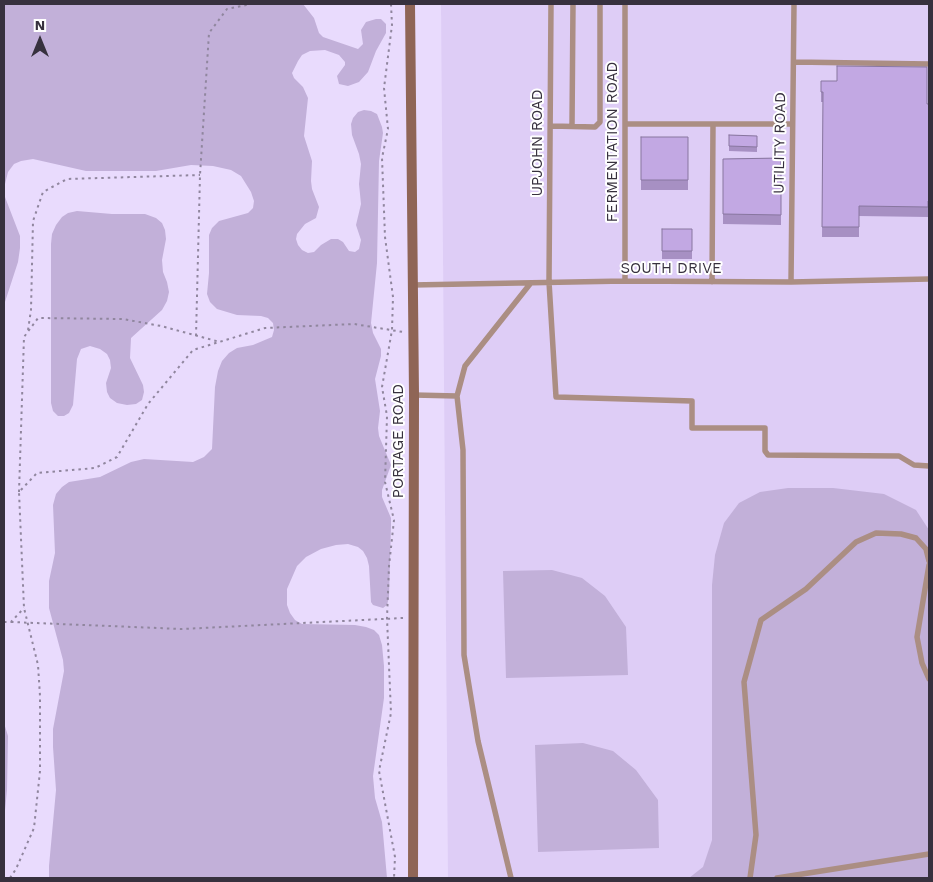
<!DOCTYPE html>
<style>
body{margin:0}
#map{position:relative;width:933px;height:882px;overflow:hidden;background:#e9dbfd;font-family:"Work Sans",sans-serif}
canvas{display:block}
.frame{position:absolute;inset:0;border:5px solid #37313e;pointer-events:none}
.north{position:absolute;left:15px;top:15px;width:50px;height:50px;-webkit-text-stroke:4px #fff;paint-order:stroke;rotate:0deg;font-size:14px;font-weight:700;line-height:20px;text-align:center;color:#37313e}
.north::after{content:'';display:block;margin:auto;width:18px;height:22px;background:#37313e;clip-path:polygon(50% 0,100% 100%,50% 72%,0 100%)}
</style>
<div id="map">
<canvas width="933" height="882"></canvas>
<div class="frame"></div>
<div class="north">N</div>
</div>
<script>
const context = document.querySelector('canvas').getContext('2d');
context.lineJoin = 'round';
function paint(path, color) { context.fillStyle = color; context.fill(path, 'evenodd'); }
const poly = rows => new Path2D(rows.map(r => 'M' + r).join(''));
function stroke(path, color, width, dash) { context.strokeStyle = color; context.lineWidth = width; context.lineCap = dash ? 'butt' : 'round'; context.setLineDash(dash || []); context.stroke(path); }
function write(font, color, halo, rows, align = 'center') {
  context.font = font + ' "Work Sans",sans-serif'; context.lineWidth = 4; context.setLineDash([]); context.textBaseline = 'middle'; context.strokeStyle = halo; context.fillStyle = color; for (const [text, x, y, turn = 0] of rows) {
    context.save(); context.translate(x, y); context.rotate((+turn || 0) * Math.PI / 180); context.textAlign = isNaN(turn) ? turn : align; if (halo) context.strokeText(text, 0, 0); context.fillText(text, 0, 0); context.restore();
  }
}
const built = poly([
 [441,4,929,4,929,878,448,878]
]);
const green = poly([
 [4,4,303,4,314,18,319,33,323,37,358,49,363,44,361,30,366,22,376,19,381,19,386,24,386,33,376,51,368,72,359,82,348,86,339,84,337,76,345,65,345,62,339,55,325,50,310,51,302,55,298,61,292,73,294,78,303,87,308,98,304,136,312,161,311,181,312,189,319,207,316,218,305,224,297,234,296,239,298,245,302,250,308,253,314,252,321,245,331,239,338,239,343,242,349,251,355,252,359,249,361,240,356,225,361,204,359,184,361,164,359,154,352,135,351,124,353,118,358,112,364,110,371,111,377,114,382,127,383,133,379,161,377,263,371,323,373,333,381,349,381,356,375,379,380,411,378,428,379,436,391,465,382,490,382,497,391,518,391,525,389,597,387,605,383,608,373,605,371,602,369,566,367,558,363,551,358,547,348,544,336,545,321,549,306,557,297,566,287,589,287,605,290,613,295,620,302,624,355,625,366,627,374,630,379,635,382,645,384,666,384,698,373,776,375,798,382,822,387,878,49,878,49,866,56,790,53,747,53,729,64,671,63,660,49,608,49,581,55,553,53,505,56,494,62,487,69,482,100,477,131,462,144,459,193,462,204,457,212,449,215,387,218,371,222,361,229,353,237,348,253,345,272,337,274,330,273,323,268,318,261,316,237,315,217,309,210,302,207,294,209,273,209,235,212,228,219,221,248,213,253,208,254,201,251,192,241,176,231,170,213,166,191,165,156,171,86,171,33,159,21,161,14,164,8,172,5,184,5,197,20,236,20,248,18,262,4,305],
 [77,211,112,214,145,214,156,218,162,223,165,230,166,239,162,260,163,272,167,282,169,292,167,301,162,310,131,338,130,358,143,385,144,392,142,400,136,404,127,405,117,403,110,398,107,392,106,383,111,368,110,360,107,354,100,349,90,346,81,349,77,359,73,405,69,413,64,416,58,416,53,411,51,403,51,244,52,234,56,225,62,217,68,213],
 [788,488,833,488,884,494,916,510,929,530,929,878,689,878,703,867,712,840,712,585,715,555,724,523,739,503,760,492],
 [552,570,582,578,605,596,626,627,628,675,506,678,503,571],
 [4,723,8,736,7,790,4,821],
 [583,743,613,751,636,770,658,800,659,848,538,852,535,745]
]);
const path = poly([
 [391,4,392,25,384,88,388,129,382,158,385,237,393,297,392,330,382,387,387,416,385,482,394,520,389,566,387,618,391,713,379,771,395,857,394,878],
 [28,330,31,310,33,221,43,192,67,179,200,175],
 [196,336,200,175,209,33,227,9,251,4],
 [19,492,24,337,38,318,123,319,161,326,220,342],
 [4,622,11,622,24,608],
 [11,622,182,629,403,618],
 [10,878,16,869,34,828,40,771,40,696,38,665,24,608,19,492,37,473,95,468,117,457,148,404,193,350,265,328,354,324,403,332]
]);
const service = poly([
 [551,4,549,282,556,397,692,401,692,428,765,428,765,451,768,455,899,456,914,465,929,466],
 [794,62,929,64],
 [625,124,792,124],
 [551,126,595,127,600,122,600,4],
 [572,126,573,4],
 [625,281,625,4],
 [712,282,713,124],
 [791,282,794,4],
 [412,285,625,281,791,282,929,279],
 [414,395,457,396,463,450,464,655,478,741,511,878],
 [457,396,465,366,530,284],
 [929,565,917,637,922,663,929,679],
 [750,878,756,835,744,682,761,620,806,589,856,542,876,533,901,534,916,538,926,549,929,561],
 [777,878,929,854]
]);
const secondary = poly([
 [410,4,414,395,413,878]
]);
const wall = poly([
 [821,81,929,104,929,211,928,211,928,217,859,216,859,237,822,237,823,102,821,102],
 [729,135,757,136,757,152,729,151],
 [641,137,688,137,688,190,641,190],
 [781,158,781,225,723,224,723,159],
 [662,229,692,229,692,259,662,259]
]);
const building = poly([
 [837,66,927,67,927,104,929,104,929,201,928,201,928,207,859,206,859,227,822,227,823,92,821,92,821,81,837,81,837,66],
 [729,135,757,136,757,147,729,146,729,135],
 [641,137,688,137,688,180,641,180,641,137],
 [781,158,781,215,723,214,723,159,781,158],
 [662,229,692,229,692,251,662,251,662,229]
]);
const streetNames = [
 ["FERMENTATION ROAD",613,142,-90],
 ["UPJOHN ROAD",538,143,-90],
 ["UTILITY ROAD",780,143,-89],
 ["SOUTH DRIVE",671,269],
 ["PORTAGE ROAD",399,441,-90]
];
paint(built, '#decdf6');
paint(green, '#c2b0d9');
stroke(path, '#90869e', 2, [2.5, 4]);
stroke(service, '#ab8e83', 5.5);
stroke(secondary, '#8f6556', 10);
paint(wall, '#a790c3');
paint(building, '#c2a8e3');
stroke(building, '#88769f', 1);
write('15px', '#37313e', '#fff', streetNames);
</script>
